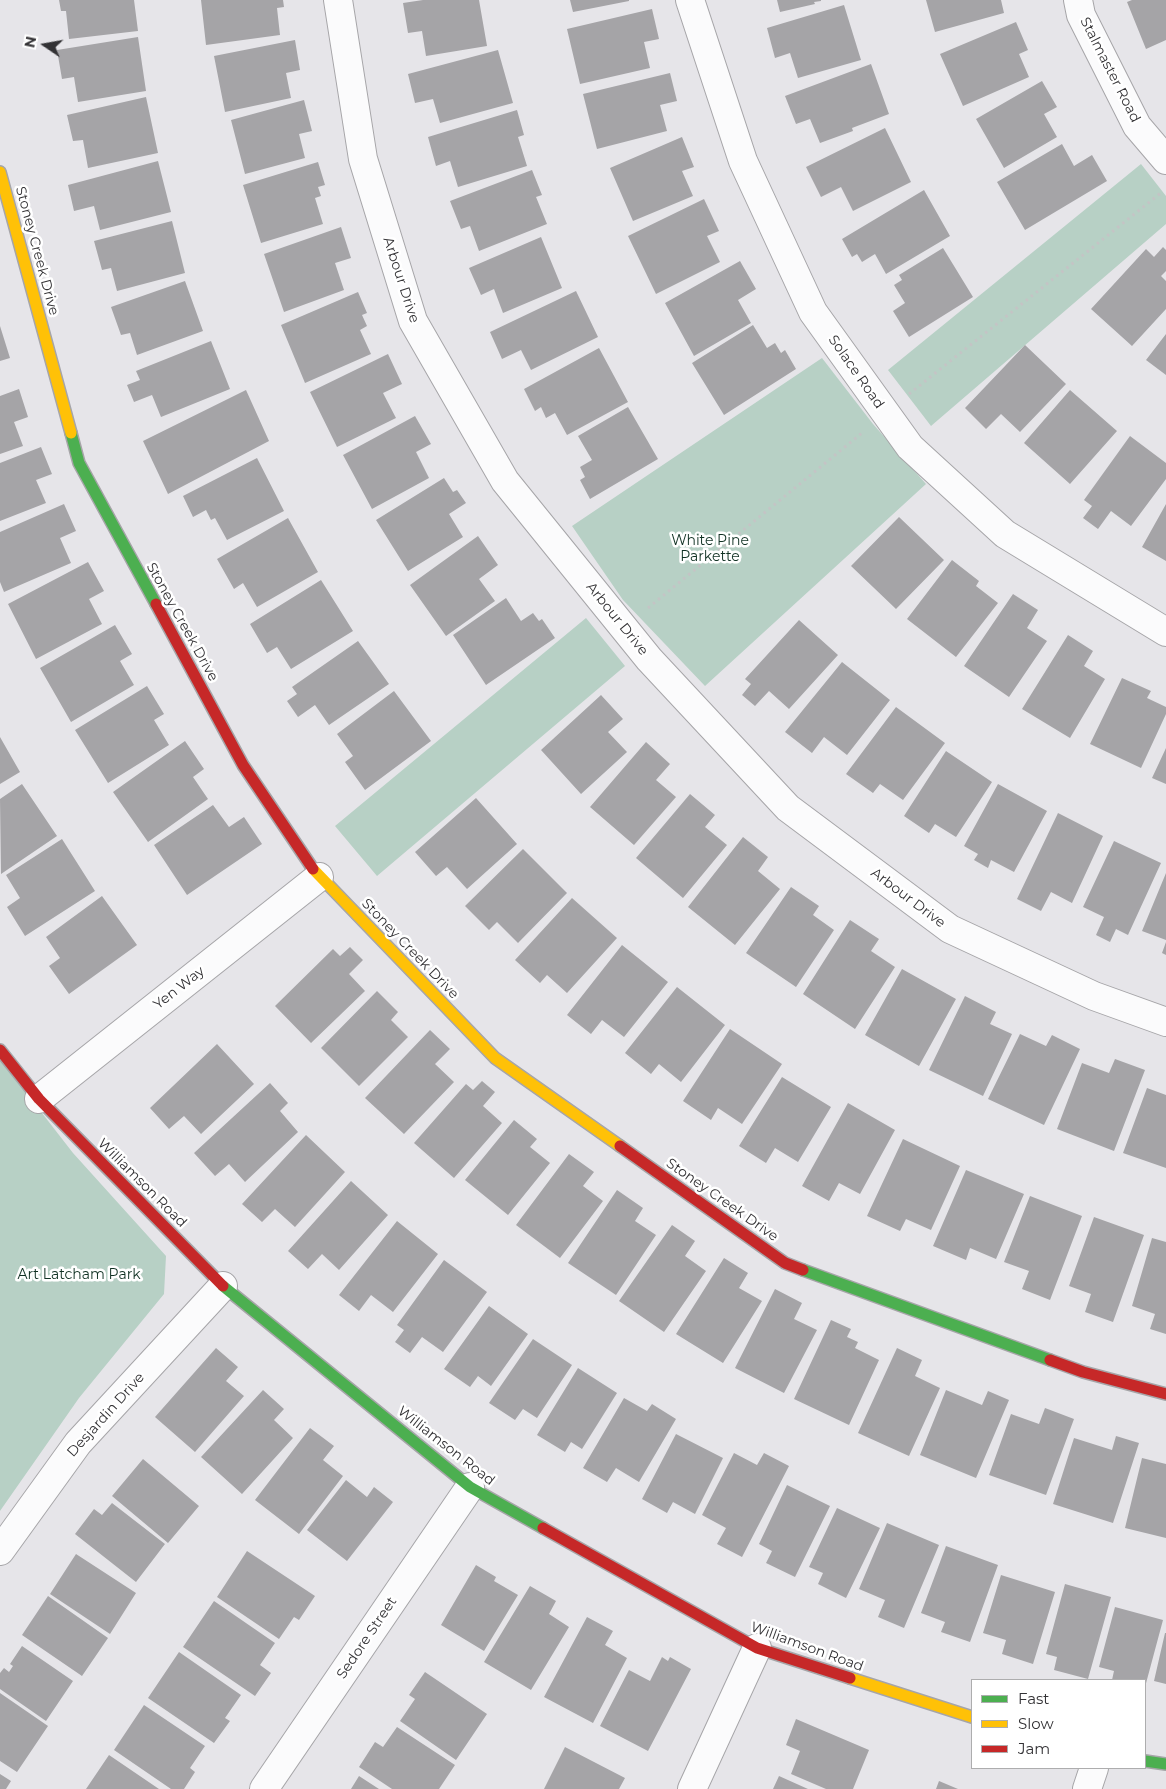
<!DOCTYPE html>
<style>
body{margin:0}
#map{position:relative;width:1166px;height:1789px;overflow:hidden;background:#e6e5e9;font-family:Montserrat,sans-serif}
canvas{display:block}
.legend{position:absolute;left:971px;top:1679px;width:175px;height:90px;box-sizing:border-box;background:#fff;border:1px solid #adadae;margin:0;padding:6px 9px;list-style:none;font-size:15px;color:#333235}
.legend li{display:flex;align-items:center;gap:10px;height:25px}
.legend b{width:25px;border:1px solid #adadae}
.north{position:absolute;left:20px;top:20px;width:50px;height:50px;-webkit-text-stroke:4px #fff;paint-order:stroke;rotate:282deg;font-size:14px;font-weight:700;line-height:20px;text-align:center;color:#333235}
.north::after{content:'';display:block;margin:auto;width:18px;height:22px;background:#333235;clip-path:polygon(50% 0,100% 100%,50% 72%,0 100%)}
</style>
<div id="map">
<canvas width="1166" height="1789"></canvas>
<ul class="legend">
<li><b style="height:6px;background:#4caf50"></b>Fast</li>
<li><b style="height:6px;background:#ffc107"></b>Slow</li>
<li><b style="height:6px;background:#c62828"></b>Jam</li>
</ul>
<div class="north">N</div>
</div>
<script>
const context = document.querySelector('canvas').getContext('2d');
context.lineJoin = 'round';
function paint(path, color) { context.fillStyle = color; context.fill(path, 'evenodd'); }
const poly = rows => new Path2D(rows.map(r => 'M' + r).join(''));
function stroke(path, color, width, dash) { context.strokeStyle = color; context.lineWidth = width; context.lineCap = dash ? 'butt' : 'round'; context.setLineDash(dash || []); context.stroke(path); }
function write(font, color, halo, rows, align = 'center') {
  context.font = font + ' Montserrat,sans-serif'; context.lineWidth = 5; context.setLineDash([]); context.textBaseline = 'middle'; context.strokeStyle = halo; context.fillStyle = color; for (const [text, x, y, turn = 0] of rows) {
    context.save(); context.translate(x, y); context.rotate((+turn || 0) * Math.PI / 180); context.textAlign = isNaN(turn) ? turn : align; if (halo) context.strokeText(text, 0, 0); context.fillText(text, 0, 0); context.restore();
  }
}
const green = poly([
 [1141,164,1166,196,1166,224,931,426,888,370],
 [822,358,873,424,926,484,705,686,623,600,572,526],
 [586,618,625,666,377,876,335,826],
 [0,1059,73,1153,166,1256,164,1294,79,1398,0,1511]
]);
const building = poly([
 [59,0,134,0,138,31,69,39,66,11,61,11],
 [201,0,283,0,284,7,277,8,280,35,206,45],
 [423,0,479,0,487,46,426,56,422,31,408,33,403,3],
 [570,0,629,0,629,1,573,12],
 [777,0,821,0,821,1,814,2,815,4,780,12],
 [926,0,1001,0,1004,13,935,32],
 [1132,0,1166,0,1166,40,1146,49,1127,2],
 [844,5,861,60,798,78,790,53,775,58,767,28],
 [652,9,659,39,644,42,650,68,580,84,567,29],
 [1016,22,1028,50,1019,54,1029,77,963,106,940,54],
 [138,37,146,91,78,102,74,77,62,79,57,50],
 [295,40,300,70,286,73,291,98,225,112,214,56],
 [498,50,513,103,440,123,433,99,415,103,408,74],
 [871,64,889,114,852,128,853,131,820,143,810,119,796,124,785,96],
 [670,73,677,101,660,105,667,131,597,149,583,94],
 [1042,81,1057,107,1044,114,1057,137,1004,168,976,119],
 [146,97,158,153,88,168,83,140,73,141,67,115],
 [304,100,312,131,299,134,305,158,245,174,231,120],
 [517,110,524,135,518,137,527,166,458,187,450,161,436,166,428,137],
 [885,128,911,182,853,211,841,187,821,197,806,167],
 [682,137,694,167,682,171,693,196,633,221,610,168],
 [1062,144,1074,166,1092,155,1107,181,1025,230,997,182],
 [158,161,171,212,100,230,94,206,74,211,68,185],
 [318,162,325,185,318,187,321,196,315,198,323,224,261,243,243,185],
 [532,170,542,195,536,197,547,224,479,251,470,226,461,229,450,201],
 [924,190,950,236,886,274,875,254,862,262,857,254,852,257,842,239],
 [704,199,719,231,707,236,720,262,656,294,628,236],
 [172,221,185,273,117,291,111,268,102,270,94,241],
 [341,227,351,258,335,263,344,290,284,312,264,254],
 [541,237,562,288,503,313,494,289,481,295,469,268],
 [1163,247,1166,250,1166,271,1161,276,1166,281,1166,309,1132,346,1091,309,1146,249,1154,257],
 [943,248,973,297,909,337,893,311,905,303,894,285,902,280,899,275],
 [740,261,756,289,738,300,751,323,694,356,665,303],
 [185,281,203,331,137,355,130,333,121,335,111,307],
 [576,291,598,337,531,370,521,350,502,359,490,332],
 [358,292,367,313,362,315,367,326,360,330,371,354,305,383,281,325],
 [753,325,767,348,775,343,781,353,785,350,796,369,724,415,692,363],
 [0,326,10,358,0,361],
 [1166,334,1166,375,1146,360],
 [211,341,230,389,161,417,152,395,134,402,127,385,140,380,136,371],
 [1025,345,1066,384,1020,432,1001,414,986,429,965,408],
 [599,348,628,402,567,435,555,413,546,418,541,407,535,411,524,389],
 [388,354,402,384,383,393,396,418,337,447,310,392],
 [19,389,28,417,14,422,23,446,0,454,0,396],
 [246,390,269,441,168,494,143,441],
 [1070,390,1117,431,1070,484,1024,443],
 [628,407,658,459,590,499,580,480,585,477,580,467,592,460,578,436],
 [415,416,431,444,416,452,429,478,372,509,343,455],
 [1130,436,1166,463,1166,479,1131,526,1111,511,1098,529,1083,518,1092,506,1084,500],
 [41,447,52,474,36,480,46,503,0,521,0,463],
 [257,458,284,511,227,540,215,518,211,520,206,510,193,517,183,496],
 [444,478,453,492,457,490,466,503,449,514,463,537,408,571,376,520],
 [64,504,76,531,60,538,71,563,4,592,0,582,0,532],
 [1166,504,1166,561,1142,547],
 [899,517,944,560,896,609,851,566],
 [288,518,318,572,257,607,243,583,234,589,217,559],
 [478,536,498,565,479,579,495,601,446,636,410,585],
 [952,560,979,581,976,586,998,603,956,657,907,619],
 [88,562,104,591,89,599,102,624,36,659,8,604],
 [321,580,353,631,291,669,277,647,267,653,250,624],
 [1013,594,1038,610,1027,628,1047,641,1009,697,964,666],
 [506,598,521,621,533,613,539,621,542,619,555,638,486,685,453,635],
 [799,620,838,655,789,709,769,691,755,706,742,695,751,684,745,679],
 [115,625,132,654,120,661,134,685,71,722,40,668],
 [1068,635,1093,651,1084,666,1105,679,1070,738,1022,709],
 [358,641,389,684,329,725,315,705,298,717,287,701,297,694,292,687],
 [842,662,890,700,847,755,824,737,812,753,785,732],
 [1122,678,1151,691,1147,698,1166,707,1166,714,1141,768,1090,744],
 [147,686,164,714,154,720,169,745,108,783,75,730],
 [394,691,431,741,365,790,345,762,353,756,337,734],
 [601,695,623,719,608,732,627,752,581,794,541,750],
 [896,707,945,743,903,800,880,784,873,793,846,774],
 [0,737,20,772,0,784],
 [185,741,204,769,193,777,208,799,148,842,113,792],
 [646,742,670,764,656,780,676,797,634,845,590,807],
 [1166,748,1166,784,1152,778],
 [946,751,992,782,956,837,935,824,929,833,904,816],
 [22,784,57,836,1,874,0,799],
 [998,784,1047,811,1014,872,991,860,988,868,974,860,978,854,964,846],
 [690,794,715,815,705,827,727,845,683,898,636,858],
 [476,798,517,844,467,889,447,867,436,876,415,852],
 [213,805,229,827,244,817,262,844,187,895,154,845],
 [1058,813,1103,836,1072,903,1051,892,1041,911,1017,899],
 [743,837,768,857,758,871,780,889,735,945,688,907],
 [62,839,95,891,25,936,7,907,20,898,6,875],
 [1114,841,1161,863,1128,935,1116,929,1110,942,1096,935,1104,917,1083,907],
 [523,849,567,893,518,943,497,922,489,930,465,906],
 [1166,873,1166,940,1142,931],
 [791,887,819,906,813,915,834,930,796,987,746,953],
 [102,896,137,945,69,994,49,966,60,958,46,937],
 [572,898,617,938,567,993,547,975,540,983,515,960],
 [850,920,879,939,871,951,895,967,855,1029,803,994],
 [1166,942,1166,955,1162,953],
 [622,945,668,982,624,1037,602,1020,591,1034,567,1015],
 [350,947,363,960,349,974,365,991,311,1043,275,1006,333,949,340,956],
 [902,969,956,999,919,1066,865,1035],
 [677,987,725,1025,681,1082,659,1064,651,1074,625,1053],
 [377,991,398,1012,391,1020,408,1037,359,1086,321,1048],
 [965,996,996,1012,990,1024,1012,1034,983,1096,929,1070],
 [730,1029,782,1064,742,1124,718,1108,711,1120,683,1101],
 [430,1030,450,1049,435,1064,454,1082,404,1134,365,1098],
 [1020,1034,1046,1046,1052,1035,1080,1049,1044,1125,988,1099],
 [217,1044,254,1084,201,1134,184,1116,169,1129,150,1108],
 [1115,1059,1145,1070,1114,1151,1057,1129,1082,1063,1109,1073],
 [782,1077,831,1107,798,1162,775,1148,766,1163,739,1146],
 [482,1081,495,1092,483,1106,502,1123,454,1178,414,1143,466,1084,473,1090],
 [270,1083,288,1103,280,1111,298,1132,245,1182,229,1164,215,1176,194,1153],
 [1147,1088,1166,1095,1166,1168,1123,1153],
 [848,1103,895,1130,860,1194,839,1183,829,1201,802,1186],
 [514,1120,537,1139,530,1147,550,1163,508,1215,465,1180],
 [306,1135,345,1172,295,1227,275,1209,262,1222,242,1204],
 [903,1139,960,1166,931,1230,906,1219,900,1231,867,1216],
 [569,1154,594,1172,583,1186,603,1201,560,1258,516,1225],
 [966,1170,1024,1194,996,1259,970,1248,966,1260,933,1246],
 [351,1181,388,1215,339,1270,322,1254,308,1269,288,1251],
 [617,1190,643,1208,635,1221,656,1235,616,1295,568,1263],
 [1030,1196,1082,1216,1050,1300,1022,1289,1029,1271,1004,1262],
 [1094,1217,1144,1235,1113,1322,1085,1312,1091,1294,1069,1286],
 [397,1221,438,1254,393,1312,371,1295,359,1311,339,1295],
 [672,1225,695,1241,685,1256,706,1271,664,1332,619,1301],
 [1152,1238,1166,1242,1166,1334,1150,1329,1155,1314,1132,1306],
 [724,1258,748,1273,739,1288,762,1301,723,1363,676,1334],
 [444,1260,487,1292,443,1352,422,1337,410,1353,395,1342,404,1330,397,1325],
 [775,1289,802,1303,794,1319,817,1330,784,1393,735,1368],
 [489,1306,528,1334,491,1386,478,1376,470,1387,444,1369],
 [831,1320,851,1329,847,1337,858,1342,855,1348,879,1360,849,1425,794,1399],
 [533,1339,572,1365,537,1418,523,1409,515,1420,489,1403],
 [216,1348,238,1367,226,1381,244,1396,195,1452,155,1417],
 [897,1348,922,1360,915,1376,940,1388,909,1456,858,1433],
 [578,1368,617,1393,582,1449,571,1442,565,1452,537,1435],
 [263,1390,284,1409,274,1420,293,1438,242,1494,201,1457],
 [946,1390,982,1405,988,1391,1009,1400,976,1478,920,1455],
 [624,1398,647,1411,652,1404,676,1419,639,1482,616,1468,607,1482,583,1468],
 [1045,1408,1074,1419,1046,1495,989,1475,1011,1414,1039,1424],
 [310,1428,334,1446,323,1460,343,1476,299,1534,255,1500],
 [676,1434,723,1458,695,1514,673,1502,667,1513,642,1499],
 [1116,1436,1139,1443,1113,1523,1053,1504,1074,1438,1112,1450],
 [734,1453,757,1465,764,1453,789,1466,742,1557,717,1544,726,1528,702,1515],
 [1142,1458,1166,1464,1166,1538,1125,1528],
 [143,1459,199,1506,168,1543,112,1496],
 [346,1480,367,1497,374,1487,393,1502,347,1561,307,1530],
 [787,1485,830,1506,795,1577,766,1563,772,1551,759,1544],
 [112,1503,165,1544,136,1582,75,1534,94,1509,102,1515],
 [837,1508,880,1528,846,1598,818,1584,823,1573,809,1567],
 [887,1523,939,1545,904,1628,878,1617,885,1600,859,1589],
 [946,1546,998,1565,970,1642,941,1632,945,1622,921,1613],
 [247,1551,315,1596,299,1620,294,1617,279,1639,217,1597],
 [76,1554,136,1593,110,1634,50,1594],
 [476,1565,496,1577,494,1581,518,1595,484,1651,441,1625],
 [1001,1575,1055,1592,1033,1664,1002,1654,1006,1640,983,1633],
 [1065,1584,1111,1597,1088,1679,1054,1670,1057,1657,1046,1654],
 [530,1586,556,1601,549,1614,569,1627,531,1690,484,1662],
 [48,1596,108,1638,82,1676,22,1635],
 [214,1601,275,1643,260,1665,271,1673,255,1696,183,1647],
 [1115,1607,1163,1620,1145,1687,1145,1680,1112,1680,1114,1671,1099,1667],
 [587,1617,613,1631,605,1645,627,1658,593,1723,544,1697],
 [1165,1633,1166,1633,1166,1684,1154,1681],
 [22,1646,73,1681,46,1721,0,1689,0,1673,4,1668,9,1672,13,1666,10,1664],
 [179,1652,241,1695,225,1718,230,1721,214,1743,148,1698],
 [662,1657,668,1661,670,1657,691,1669,648,1751,600,1726,629,1670,650,1681],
 [425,1672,487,1714,456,1760,400,1721,415,1699,409,1695],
 [0,1693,48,1726,17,1772,0,1761],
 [144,1705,205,1746,190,1768,195,1772,184,1789,171,1789,114,1750],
 [796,1719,869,1750,853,1789,826,1789,791,1774,800,1751,786,1745],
 [397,1727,455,1765,439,1789,392,1789,359,1767,375,1742,383,1747],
 [565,1747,625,1778,619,1789,544,1789],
 [109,1755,159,1789,86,1789],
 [0,1774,11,1781,6,1789,0,1789],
 [359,1776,379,1789,351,1789],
 [779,1776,808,1789,773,1789],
 [939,1781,958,1789,936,1789]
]);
const path = poly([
 [909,394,1162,192],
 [648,608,862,433]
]);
const street = poly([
 [338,0,363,159,413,321,505,481,649,659,788,808,950,929,1094,996,1166,1022],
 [690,0,743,161,813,312,910,447,1005,534,1166,632],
 [1078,0,1081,15,1137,126,1166,160],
 [39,1099,319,877],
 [0,1551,78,1443,223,1286],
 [264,1789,470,1487],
 [692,1789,757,1648],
 [1087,1789,1094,1768]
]);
const fast = poly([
 [71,433,79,463,156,604],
 [803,1270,1050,1360],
 [223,1286,470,1487,543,1528],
 [1145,1761,1166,1764]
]);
const slow = poly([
 [0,172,71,433],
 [313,869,495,1058,620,1146],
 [850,1678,972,1717]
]);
const jam = poly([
 [156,604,243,765,313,869],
 [0,1050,39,1099,223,1286],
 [620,1146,785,1263,803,1270],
 [1050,1360,1083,1372,1166,1394],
 [543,1528,757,1648,850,1678]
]);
const streetNames = [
 ["Stalmaster Road",1110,70,63],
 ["Stoney Creek Drive",37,251,75],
 ["Arbour Drive",401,280,72],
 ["Solace Road",856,372,55],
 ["Arbour Drive",617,619,51],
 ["Stoney Creek Drive",182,622,61],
 ["Arbour Drive",908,898,37],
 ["Stoney Creek Drive",410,949,46],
 ["Yen Way",179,988,-38],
 ["Williamson Road",142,1183,45],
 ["Stoney Creek Drive",722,1200,35],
 ["Desjardin Drive",106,1415,-48],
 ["Williamson Road",446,1446,38],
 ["Sedore Street",367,1638,-56],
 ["Williamson Road",807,1647,20]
];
const parkNames = [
 ["White Pine",710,541],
 ["Parkette",710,557],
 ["Art Latcham Park",79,1275]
];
paint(green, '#b7d0c5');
paint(building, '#a5a4a7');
stroke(street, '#a6a5a8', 30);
stroke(fast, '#a6a5a8', 14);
stroke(slow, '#a6a5a8', 14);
stroke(jam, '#a6a5a8', 14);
stroke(path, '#c4c4c5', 3, [2.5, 4]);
stroke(street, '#fbfbfc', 28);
stroke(fast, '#4caf50', 11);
stroke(slow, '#ffc107', 11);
stroke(jam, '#c62828', 11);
write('14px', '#333235', '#fff', streetNames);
write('14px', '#103123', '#fff', parkNames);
</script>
